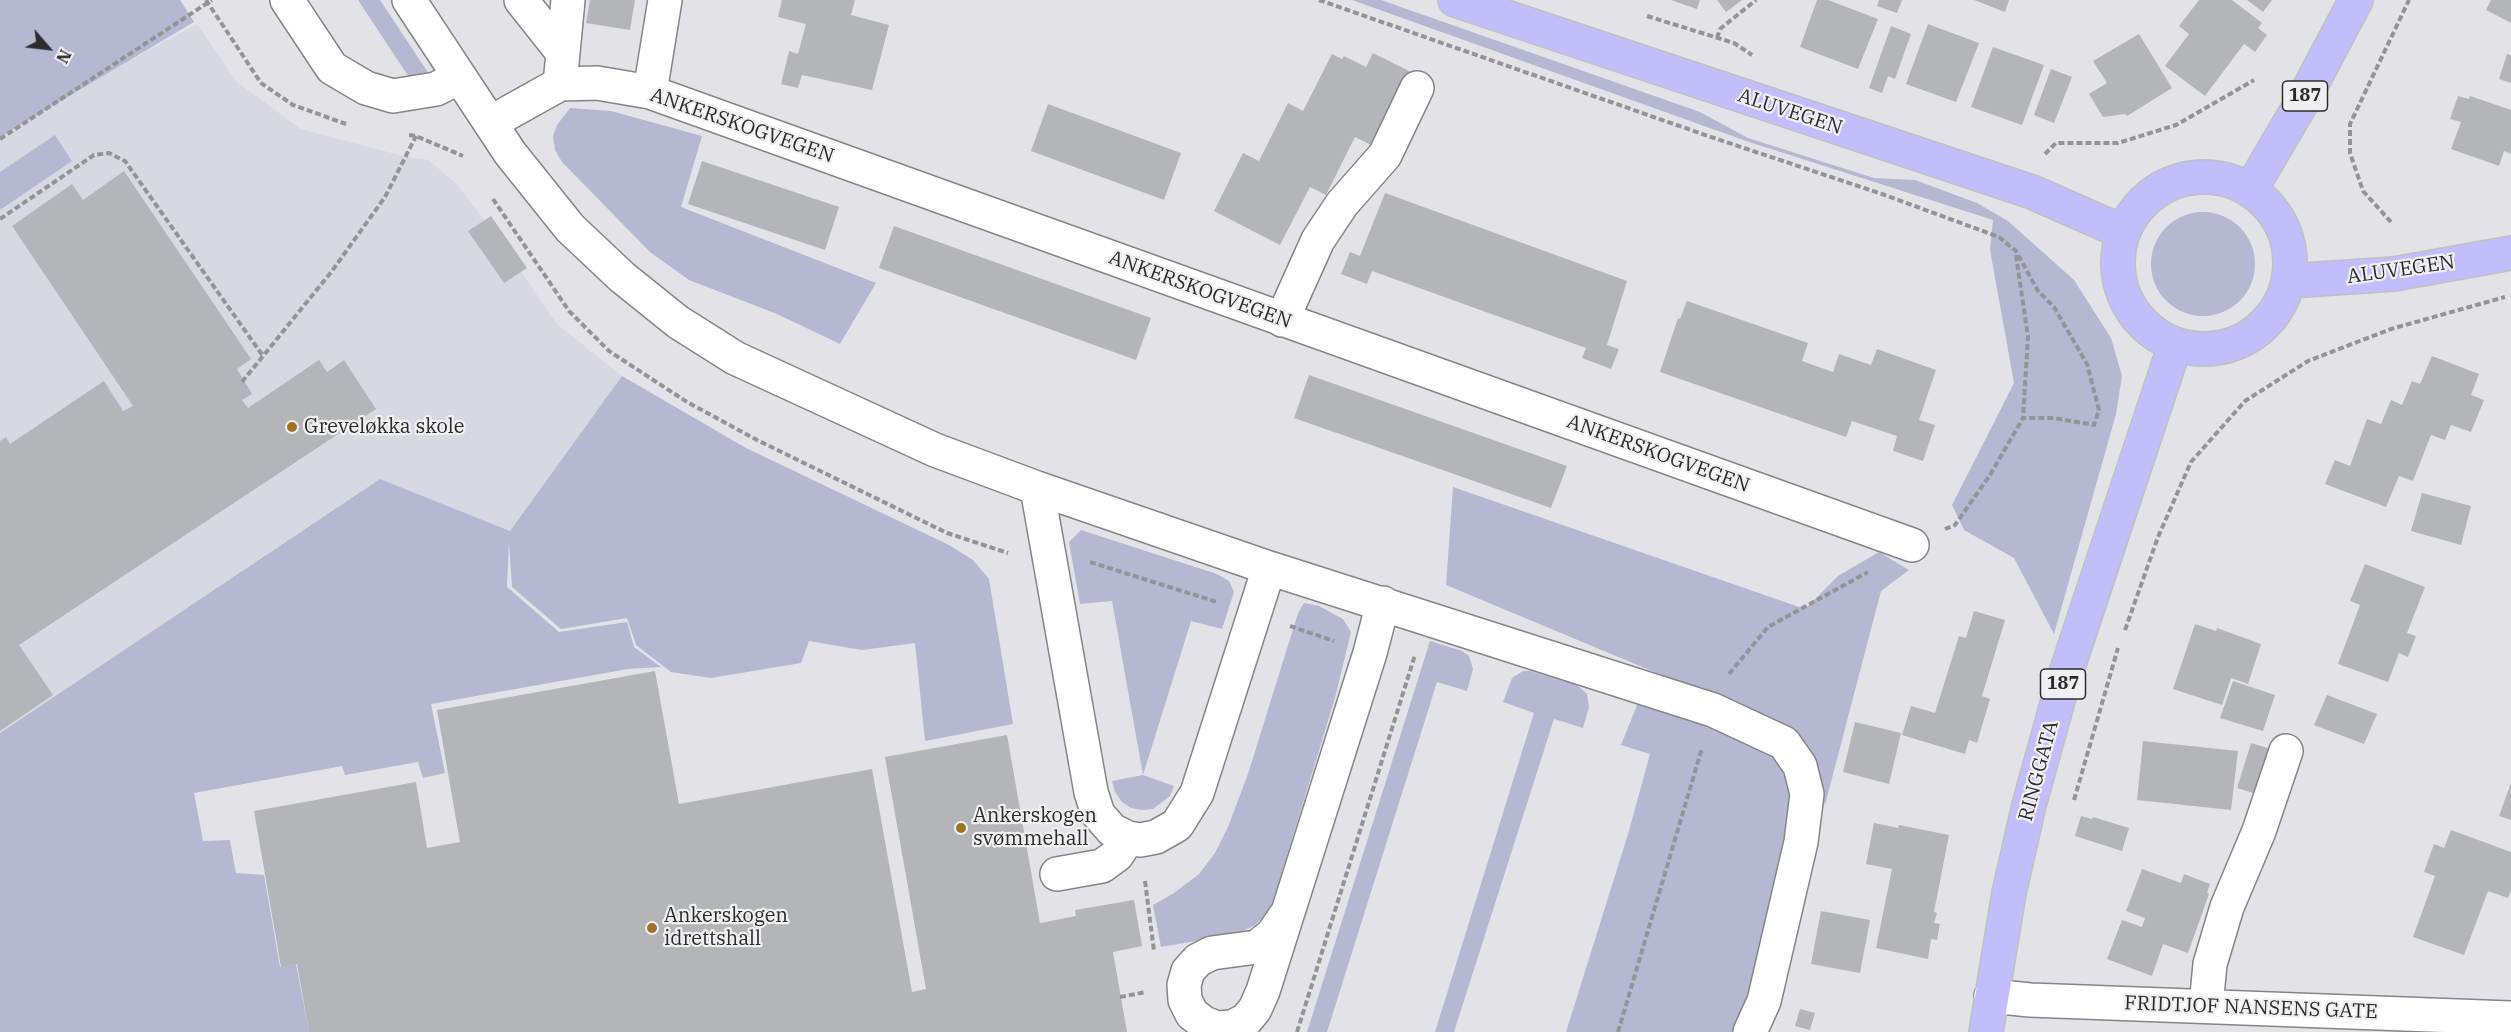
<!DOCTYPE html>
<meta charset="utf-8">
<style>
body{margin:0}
#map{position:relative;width:2511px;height:1032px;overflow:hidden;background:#e3e3e7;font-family:"IBM Plex Serif",serif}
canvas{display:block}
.north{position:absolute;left:18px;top:18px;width:60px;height:60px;-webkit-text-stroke:4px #f0f0f4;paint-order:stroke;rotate:118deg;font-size:16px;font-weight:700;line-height:24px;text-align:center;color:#2c2c2d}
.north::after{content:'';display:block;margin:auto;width:21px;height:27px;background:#2c2c2d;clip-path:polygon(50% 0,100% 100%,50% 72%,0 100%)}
</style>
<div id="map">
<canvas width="2511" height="1032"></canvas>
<div class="north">N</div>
</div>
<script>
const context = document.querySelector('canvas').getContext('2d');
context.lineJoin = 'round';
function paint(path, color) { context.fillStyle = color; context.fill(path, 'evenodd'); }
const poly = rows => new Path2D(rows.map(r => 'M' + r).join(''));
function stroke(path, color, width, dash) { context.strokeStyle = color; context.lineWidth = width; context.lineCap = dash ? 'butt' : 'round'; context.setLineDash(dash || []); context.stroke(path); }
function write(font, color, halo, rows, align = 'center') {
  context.font = font + ' "IBM Plex Serif",serif'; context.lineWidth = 4.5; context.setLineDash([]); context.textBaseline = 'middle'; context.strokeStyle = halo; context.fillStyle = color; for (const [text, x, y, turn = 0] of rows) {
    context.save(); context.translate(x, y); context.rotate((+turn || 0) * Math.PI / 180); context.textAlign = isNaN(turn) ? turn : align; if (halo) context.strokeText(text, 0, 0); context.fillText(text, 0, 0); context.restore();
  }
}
const built = poly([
 [197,24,237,82,301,129,407,157,428,160,455,182,493,231,557,324,622,376,510,531,380,479,0,733,0,131]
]);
const green = poly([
 [0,0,180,0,194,22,0,137],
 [358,0,380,0,429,74,426,103],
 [1352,0,1381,0,1700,112,1748,138,1874,178,1915,180,1977,203,2008,221,2074,280,2111,338,2122,376,2116,414,2054,634,2014,558,1964,530,1952,505,2014,383,1990,250,1993,220,1746,141],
 [570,108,611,111,702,136,681,207,876,283,840,344,777,314,689,280,650,252,562,162,555,150,553,136,557,125],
 [55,135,72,161,0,210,0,172],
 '2151 264a52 52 0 1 1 104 0a52 52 0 1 1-104 0Z',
 [622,376,746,448,949,545,973,560,989,579,1013,724,925,741,915,643,862,650,809,641,801,663,711,678,671,672,636,645,627,618,561,629,512,587,509,542,507,587,559,632,627,622,634,647,661,667,628,669,431,704,445,773,423,778,418,762,345,775,342,766,194,793,203,841,230,840,236,873,264,875,280,967,296,964,309,1032,0,1032,0,733,380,479,510,531],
 [1453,487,1805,609,1838,576,1879,552,1909,570,1881,591,1825,805,1804,746,1726,702,1446,585],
 [1081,530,1217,574,1229,581,1234,592,1222,629,1191,621,1143,775,1174,786,1170,796,1153,809,1142,810,1131,808,1122,802,1115,792,1112,781,1143,775,1112,601,1080,604,1069,542],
 [1304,603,1319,606,1343,619,1351,632,1335,698,1270,911,1255,925,1237,934,1161,947,1153,905,1174,893,1199,874,1215,853,1228,827,1249,771,1298,613],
 [1430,641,1462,651,1469,656,1473,669,1467,691,1437,682,1327,1032,1307,1032],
 [1523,671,1530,671,1577,685,1587,694,1589,707,1583,728,1554,719,1454,1032,1435,1032,1534,713,1503,702,1512,678],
 [1640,698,1773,749,1792,784,1785,832,1753,978,1734,1032,1566,1032,1628,834,1650,754,1621,745]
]);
const building = poly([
 [590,0,635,0,630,30,586,23],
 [782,0,855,0,851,15,889,25,872,90,802,75,798,88,781,84,789,51,798,54,806,24,778,17],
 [1671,0,1700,0,1697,9],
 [1717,0,1742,0,1726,12],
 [1817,0,1828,0,1878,19,1858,69,1800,47],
 [1879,0,1902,0,1897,13,1877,6],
 [1974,0,2009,0,2005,12],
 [2199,0,2232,0,2262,23,2258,28,2267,35,2255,52,2244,44,2205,96,2165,66,2189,34,2179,26],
 [2247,0,2272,0,2263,12],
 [2491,0,2511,0,2511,23,2486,10],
 [1928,24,1979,43,1956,102,1906,84],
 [1891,26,1911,34,1895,79,1888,76,1882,93,1869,88],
 [2139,34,2172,88,2127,116,2125,114,2103,117,2089,94,2107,83,2093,61],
 [1993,47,2044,65,2022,125,1971,107],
 [1373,53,1419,76,1393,101,1371,145,1355,137,1326,195,1310,187,1280,245,1214,211,1243,153,1259,161,1288,103,1303,111,1332,54,1342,59,1344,56,1366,67],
 [2507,54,2511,55,2511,83,2499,79],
 [2051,69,2072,77,2054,123,2034,115],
 [2458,96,2469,99,2470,96,2511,110,2511,154,2504,151,2499,166,2451,149,2461,122,2450,119],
 [1048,104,1181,153,1164,200,1031,151],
 [702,161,839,207,825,250,688,204],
 [124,171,251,359,237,369,252,394,242,400,248,408,319,360,327,372,344,360,376,409,19,645,53,695,0,731,0,441,6,437,10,444,104,381,123,411,133,406,12,226,72,184,83,200],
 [1385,193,1627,281,1607,345,1619,349,1611,369,1582,358,1586,348,1372,271,1367,284,1341,274,1350,252,1360,256],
 [491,216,527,268,504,283,468,231],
 [894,226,1151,318,1136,360,879,268],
 [1687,301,1808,343,1802,361,1833,372,1839,354,1871,365,1877,349,1936,370,1919,420,1935,425,1923,461,1893,451,1897,436,1852,421,1846,437,1660,372,1678,318,1680,319],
 [2432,356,2479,374,2471,395,2484,400,2471,432,2451,425,2445,440,2431,435,2413,481,2399,476,2386,507,2325,484,2335,460,2350,466,2367,419,2381,424,2391,400,2402,405,2412,381,2420,384],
 [1309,375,1567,466,1551,508,1294,418],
 [2422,493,2471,506,2461,545,2411,531],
 [2365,564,2425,587,2407,633,2416,636,2408,657,2399,653,2388,682,2338,664,2360,605,2350,601],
 [1974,611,2005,620,1982,696,1990,699,1977,743,1969,740,1965,754,1902,735,1911,706,1935,713,1959,636,1966,638],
 [2195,624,2216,631,2217,628,2261,644,2248,684,2231,678,2222,705,2173,689],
 [655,671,679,804,872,769,912,992,926,989,885,757,1007,735,1040,923,1076,916,1075,910,1134,900,1142,946,1113,952,1127,1032,309,1032,297,964,281,967,254,811,416,782,427,848,460,842,437,710],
 [2233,681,2275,695,2263,731,2220,718],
 [2327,695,2377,714,2364,744,2314,725],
 [1855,722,1901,733,1889,784,1843,772],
 [2143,741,2238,751,2231,810,2137,800],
 [2251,743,2274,750,2260,795,2237,788],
 [2511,783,2511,820,2499,816],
 [2081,816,2092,819,2093,817,2129,828,2122,851,2075,836],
 [1874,823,1898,828,1899,825,1949,835,1934,912,1937,913,1934,923,1940,924,1937,940,1931,939,1928,959,1876,948,1892,869,1866,864],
 [2451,830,2511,852,2511,891,2508,898,2488,891,2464,955,2413,937,2435,876,2424,872,2434,844,2444,848],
 [2142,869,2181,883,2184,874,2210,884,2207,893,2209,894,2188,953,2163,944,2152,976,2107,959,2122,920,2142,927,2145,918,2126,911],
 [1821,911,1870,920,1860,973,1811,964],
 [1800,1009,1815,1013,1810,1030,1795,1026]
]);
const path = poly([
 [206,0,261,83,293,105,346,124],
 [1319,0,1708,136,1882,194,1999,237,2016,251,2038,291,2054,307,2087,364,2099,410,2094,425,2054,418,2023,418,1990,475,1955,525,1945,529],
 [1647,16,1734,43,1752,55],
 [1717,38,1720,29,1756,0],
 [409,135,416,136,463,156],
 [0,139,212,0],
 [2045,154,2056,143,2118,143,2176,125,2254,80],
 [493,199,569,311,609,351,687,402,757,440,947,533,1008,553],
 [0,219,94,155,109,153,125,161,263,356],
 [2391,222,2363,191,2350,153,2350,124,2409,0],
 [2016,255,2028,337,2023,418],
 [242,382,332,271,385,197,416,136],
 [1090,562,1217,602],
 [1290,626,1334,641],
 [2125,630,2158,537,2191,462,2245,401,2308,361,2391,329,2505,297],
 [1729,674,1768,627,1868,572],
 [2074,800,2118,648],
 [1145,881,1154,951],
 [1120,997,1146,992],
 [1297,1032,1415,655],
 [1618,1032,1702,748]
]);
const minor = poly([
 [287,0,332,68,366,88,393,96,436,89,459,77],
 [409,0,510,153,570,228,622,277,678,322,735,358,935,450,1037,488,1269,568,1713,710,1784,743,1800,766,1807,794,1801,842,1764,1001,1750,1032],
 [521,0,563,53],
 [560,84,568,0],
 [650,92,665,0],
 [490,123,560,84,597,83,650,92,1912,545],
 [1282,320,1318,240,1342,204,1385,155,1417,88],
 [1037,488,1091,792,1098,814,1112,830,1128,838,1140,840,1156,837,1177,825,1197,793,1269,568],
 [1057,874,1102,866,1117,855,1128,838],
 [1288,912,1263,991,1255,1009,1246,1020,1232,1027,1217,1028,1204,1023,1192,1014,1185,1000,1184,985,1188,971,1198,960,1212,953,1257,947,1272,935,1288,912,1370,653,1383,603],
 [1991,996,2030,1000,2511,1018],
 [2206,1006,2210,964,2227,907,2259,831,2286,751]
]);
const major = poly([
 [1455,0,2032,192,2123,232],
 '2118 263a86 86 0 1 1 172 0a86 86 0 1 1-172 0Z',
 [2251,189,2302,102,2356,0],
 [2289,281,2394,274,2511,253],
 [1986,1032,2009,893,2029,805,2064,679,2175,345]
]);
const markers = [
 [292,427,6,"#a07124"],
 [961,828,6,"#a07124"],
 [652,928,6,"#a07124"]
];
const shields = [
 [2305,96,45],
 [2063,684,45]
];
const shieldNames = [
 ["187",2305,96],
 ["187",2063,684]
];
const streetNames = [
 ["ALUVEGEN",1790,112,18],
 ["ANKERSKOGVEGEN",742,126,19],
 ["ALUVEGEN",2401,270,-8],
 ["ANKERSKOGVEGEN",1200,290,20],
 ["ANKERSKOGVEGEN",1658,454,20],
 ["RINGGATA",2039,771,-75],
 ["FRIDTJOF NANSENS GATE",2251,1008,2]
];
const poiNames = [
 ["Greveløkka skole",304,427],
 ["Ankerskogen",973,816],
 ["svømmehall",973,839],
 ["Ankerskogen",664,916],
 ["idrettshall",664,939]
];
paint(built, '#d8d8e3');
paint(green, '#b6b7d1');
paint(building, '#b4b5b9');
stroke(minor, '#858589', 36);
stroke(major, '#c0c0c0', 36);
stroke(path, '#949497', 4, [6, 3]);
stroke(minor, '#fff', 33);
stroke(major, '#c2befb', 33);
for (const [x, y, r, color] of markers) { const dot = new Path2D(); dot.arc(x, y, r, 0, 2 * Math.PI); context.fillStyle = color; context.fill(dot); stroke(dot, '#f0f0f4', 2); }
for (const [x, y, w] of shields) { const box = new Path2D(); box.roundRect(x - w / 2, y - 15, w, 30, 4.5); context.fillStyle = '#f0f0f4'; context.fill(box); stroke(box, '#2c2c2d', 1.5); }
write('bold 18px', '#2c2c2d', null, shieldNames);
write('20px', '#2c2c2d', '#f0f0f4', streetNames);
write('20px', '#2c2c2d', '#f0f0f4', poiNames, 'left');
</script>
